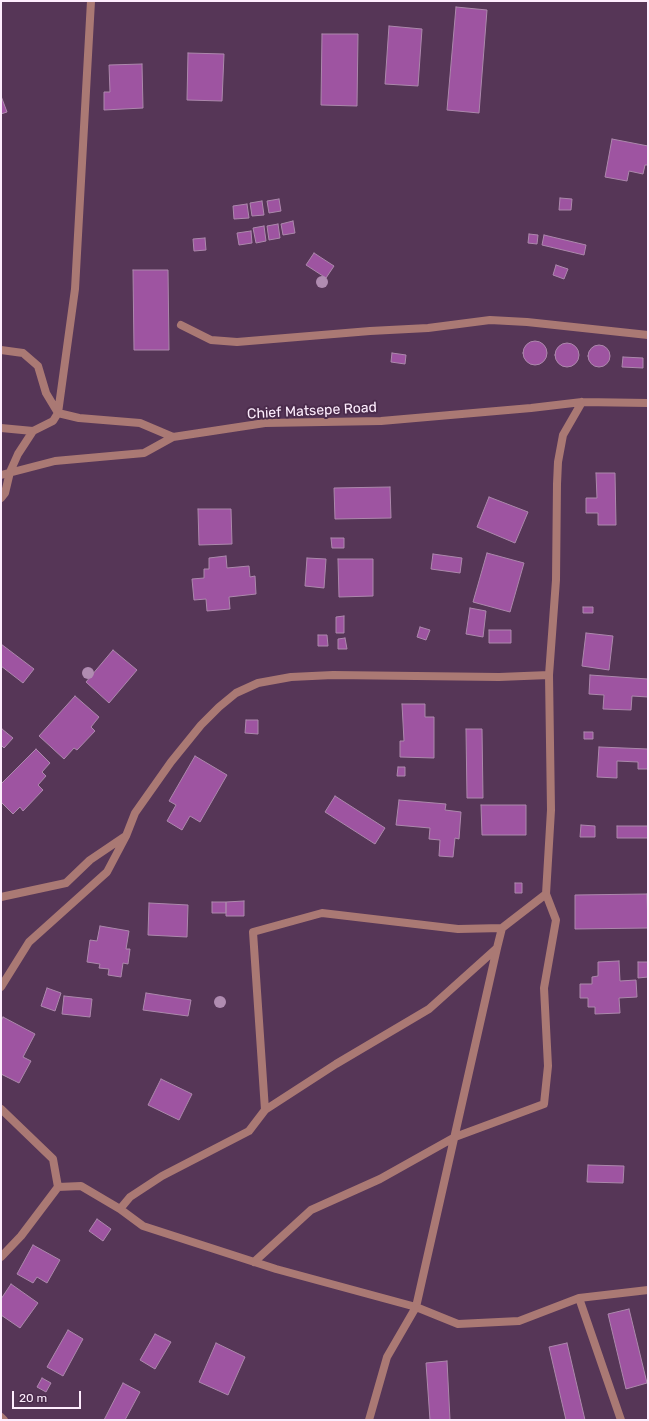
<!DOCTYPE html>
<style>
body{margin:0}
#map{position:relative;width:649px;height:1421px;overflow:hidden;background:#563657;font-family:Rubik,sans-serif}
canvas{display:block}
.frame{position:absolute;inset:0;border:2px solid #fdedfd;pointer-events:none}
.scale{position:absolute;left:12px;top:1391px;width:69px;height:18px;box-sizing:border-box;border:2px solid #fdedfd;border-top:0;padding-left:5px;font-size:12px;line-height:14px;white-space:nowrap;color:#fdedfd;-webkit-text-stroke:3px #4b2c4c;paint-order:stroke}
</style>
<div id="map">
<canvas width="649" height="1421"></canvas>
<div class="frame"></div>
<div class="scale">20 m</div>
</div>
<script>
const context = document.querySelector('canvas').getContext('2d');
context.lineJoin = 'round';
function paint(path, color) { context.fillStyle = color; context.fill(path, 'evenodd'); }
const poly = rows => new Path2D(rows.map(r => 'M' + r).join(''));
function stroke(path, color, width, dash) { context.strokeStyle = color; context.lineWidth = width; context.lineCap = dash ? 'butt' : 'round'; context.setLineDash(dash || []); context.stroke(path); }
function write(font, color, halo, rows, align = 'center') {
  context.font = font + ' Rubik,sans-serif'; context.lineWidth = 4; context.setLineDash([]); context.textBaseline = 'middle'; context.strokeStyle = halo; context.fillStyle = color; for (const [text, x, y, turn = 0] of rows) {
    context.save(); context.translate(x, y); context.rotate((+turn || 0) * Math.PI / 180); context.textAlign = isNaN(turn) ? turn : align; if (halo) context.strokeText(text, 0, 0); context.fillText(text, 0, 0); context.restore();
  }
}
const building = poly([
 [456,7,487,10,479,113,447,110,456,7],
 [389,26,422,29,418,86,385,84,389,26],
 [322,34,358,34,357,106,321,105,322,34],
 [188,53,224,54,222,101,187,100,188,53],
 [142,64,143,108,104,110,104,92,110,92,109,65,142,64],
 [1,96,7,112,1,114,1,96],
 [612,139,648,146,648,165,645,165,643,174,629,171,627,181,605,177,612,139],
 [560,198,572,199,571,210,559,210,560,198],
 [279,199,281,211,269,213,267,201,279,199],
 [262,201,264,215,252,216,250,203,262,201],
 [247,204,249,218,234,219,233,206,247,204],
 [293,221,295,233,283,235,281,224,293,221],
 [278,224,280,238,269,240,267,226,278,224],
 [264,226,266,241,256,243,253,228,264,226],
 [251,231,252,243,239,245,237,233,251,231],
 [529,234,538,235,537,244,528,243,529,234],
 [544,235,586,245,584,255,542,245,544,235],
 [205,238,206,250,194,251,193,239,205,238],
 [314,253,334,266,326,278,306,265,314,253],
 [556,265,568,269,564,279,553,275,556,265],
 [133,270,168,270,169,350,134,350,133,270],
 '523 353a12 12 0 1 1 24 0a12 12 0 1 1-24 0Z',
 '555 355a12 12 0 1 1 24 0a12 12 0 1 1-24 0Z',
 '588 356a11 11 0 1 1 22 0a11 11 0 1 1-22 0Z',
 [392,353,406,355,405,364,391,362,392,353],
 [623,357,643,358,643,368,622,367,623,357],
 [596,473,615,473,616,525,598,525,598,513,586,513,586,498,597,498,596,473],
 [390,487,391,518,335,519,334,488,390,487],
 [489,497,528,512,515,543,477,527,489,497],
 [198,509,231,509,232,544,199,545,198,509],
 [331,538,344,538,344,548,332,548,331,538],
 [487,553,524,563,510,612,473,602,487,553],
 [433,554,462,558,460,573,431,569,433,554],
 [226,556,227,568,249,566,250,577,255,576,256,594,229,597,230,609,207,611,206,599,194,600,192,579,204,578,204,569,209,569,209,558,226,556],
 [307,558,326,559,324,588,305,586,307,558],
 [338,559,373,559,373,596,339,597,338,559],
 [583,607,593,607,593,613,583,613,583,607],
 [470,608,486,611,483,637,466,634,470,608],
 [344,616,344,633,336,633,336,617,344,616],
 [420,627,430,630,426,640,417,637,420,627],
 [489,630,511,630,511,643,489,643,489,630],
 [586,633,613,636,609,670,582,666,586,633],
 [318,635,327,635,328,646,318,646,318,635],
 [345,638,347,649,338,649,338,639,345,638],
 [1,644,34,669,23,683,1,666,1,644],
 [113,650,137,670,109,703,86,682,113,650],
 [590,675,648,679,648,697,632,696,631,710,603,709,604,695,589,694,590,675],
 [75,696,99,717,91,727,95,731,77,750,74,748,64,759,39,736,75,696],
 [402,704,425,704,425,717,434,717,434,758,400,757,400,741,404,741,402,704],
 [246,720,258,720,258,734,245,733,246,720],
 [2,729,13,738,4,748,1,745,1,731,2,729],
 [466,729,482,729,483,798,467,798,466,729],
 [584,732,593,732,593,739,584,739,584,732],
 [599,747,648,749,648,769,638,769,638,762,617,761,617,778,597,777,599,747],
 [36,749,50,763,42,772,46,776,38,785,43,790,23,811,20,807,13,814,1,802,1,784,36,749],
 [195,756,227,775,200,822,190,816,182,830,167,821,176,805,169,801,195,756],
 [398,767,405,767,405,776,397,776,398,767],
 [335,796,385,828,375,844,325,812,335,796],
 [399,800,446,804,445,810,461,812,459,839,455,838,453,857,439,856,440,840,429,839,430,828,396,825,399,800],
 [481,805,526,805,526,835,482,835,481,805],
 [581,825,595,826,595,837,580,837,581,825],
 [617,826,648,826,648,838,617,838,617,826],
 [515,883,522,883,522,893,515,893,515,883],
 [647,894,648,928,575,929,575,895,647,894],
 [244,901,244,916,226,916,226,902,244,901],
 [212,902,226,902,226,913,212,913,212,902],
 [149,903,188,905,187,937,148,935,149,903],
 [100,926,129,931,126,949,130,949,128,964,123,963,121,977,108,975,109,969,99,968,100,964,87,962,90,940,97,941,100,926],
 [619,961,620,981,636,980,637,997,619,998,620,1013,595,1014,595,1007,588,1007,588,998,580,998,580,984,592,984,592,977,598,976,598,962,619,961],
 [638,962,648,962,648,977,638,978,638,962],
 [47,988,61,993,55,1011,41,1006,47,988],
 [146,993,191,1000,188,1016,143,1010,146,993],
 [64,996,92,999,90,1017,62,1014,64,996],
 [3,1017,35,1034,23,1057,31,1061,19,1083,1,1074,1,1021,3,1017],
 [161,1079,192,1094,179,1120,148,1105,161,1079],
 [588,1165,624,1166,623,1183,587,1182,588,1165],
 [97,1219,111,1229,103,1241,89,1231,97,1219],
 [33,1245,60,1260,47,1283,37,1277,33,1283,17,1274,33,1245],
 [11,1284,38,1303,20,1328,1,1315,1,1299,11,1284],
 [629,1309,647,1383,626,1389,608,1314,629,1309],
 [68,1330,83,1339,63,1376,47,1367,68,1330],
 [155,1334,171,1342,155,1369,140,1360,155,1334],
 [216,1343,245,1357,228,1395,199,1382,216,1343],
 [567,1343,585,1420,566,1420,549,1347,567,1343],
 [447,1361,450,1420,430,1420,426,1363,447,1361],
 [42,1378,51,1383,46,1392,37,1387,42,1378],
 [123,1383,140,1392,125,1420,104,1420,123,1383]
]);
const service = poly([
 [181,325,211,340,237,342,370,331,428,328,490,320,527,322,648,335]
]);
const minor = poly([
 [91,1,75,289,58,413,79,418,140,423,173,437],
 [1,350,23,353,38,366,46,393,58,413,53,421,33,431,18,454,10,472,5,493,1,498],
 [1,428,33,431],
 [1,475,55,461,144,453,173,437,265,423,381,421,531,408,582,402,648,403],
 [1,897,66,883,90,860,124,837],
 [502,928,497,948,429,1009,336,1064,265,1110,253,932,322,913,458,929,502,928,546,894],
 [1,987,29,942,107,872,126,836,135,813,171,762,201,725,219,707,236,693,258,683,291,677,333,675,499,677,549,675],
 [1,1109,53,1159,58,1187,21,1236,1,1257],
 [58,1187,81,1186,120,1209,143,1226,276,1269,416,1307,458,1324,519,1321,579,1298,648,1290],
 [120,1209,130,1197,162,1176,249,1131,265,1110],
 [254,1262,311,1210,380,1179,455,1137,544,1104,548,1066,544,988,556,920,546,894,551,810,549,675,556,580,557,484,558,462,563,435,582,402],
 [579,1298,621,1420],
 [1,1417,4,1420],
 [369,1420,387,1357,416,1307,497,948]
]);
const trees = [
 [322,282],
 [88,673],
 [220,1002]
];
const streetNames = [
 ["Chief Matsepe Road",312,411,-3]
];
paint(building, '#9e54a1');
stroke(building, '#ac88ac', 1);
stroke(service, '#aa7974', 8);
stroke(minor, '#aa7974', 8);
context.fillStyle = '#b08cb1';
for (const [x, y] of trees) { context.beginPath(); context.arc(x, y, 6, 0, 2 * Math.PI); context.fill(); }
write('14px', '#fdedfd', '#4b2c4c', streetNames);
</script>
